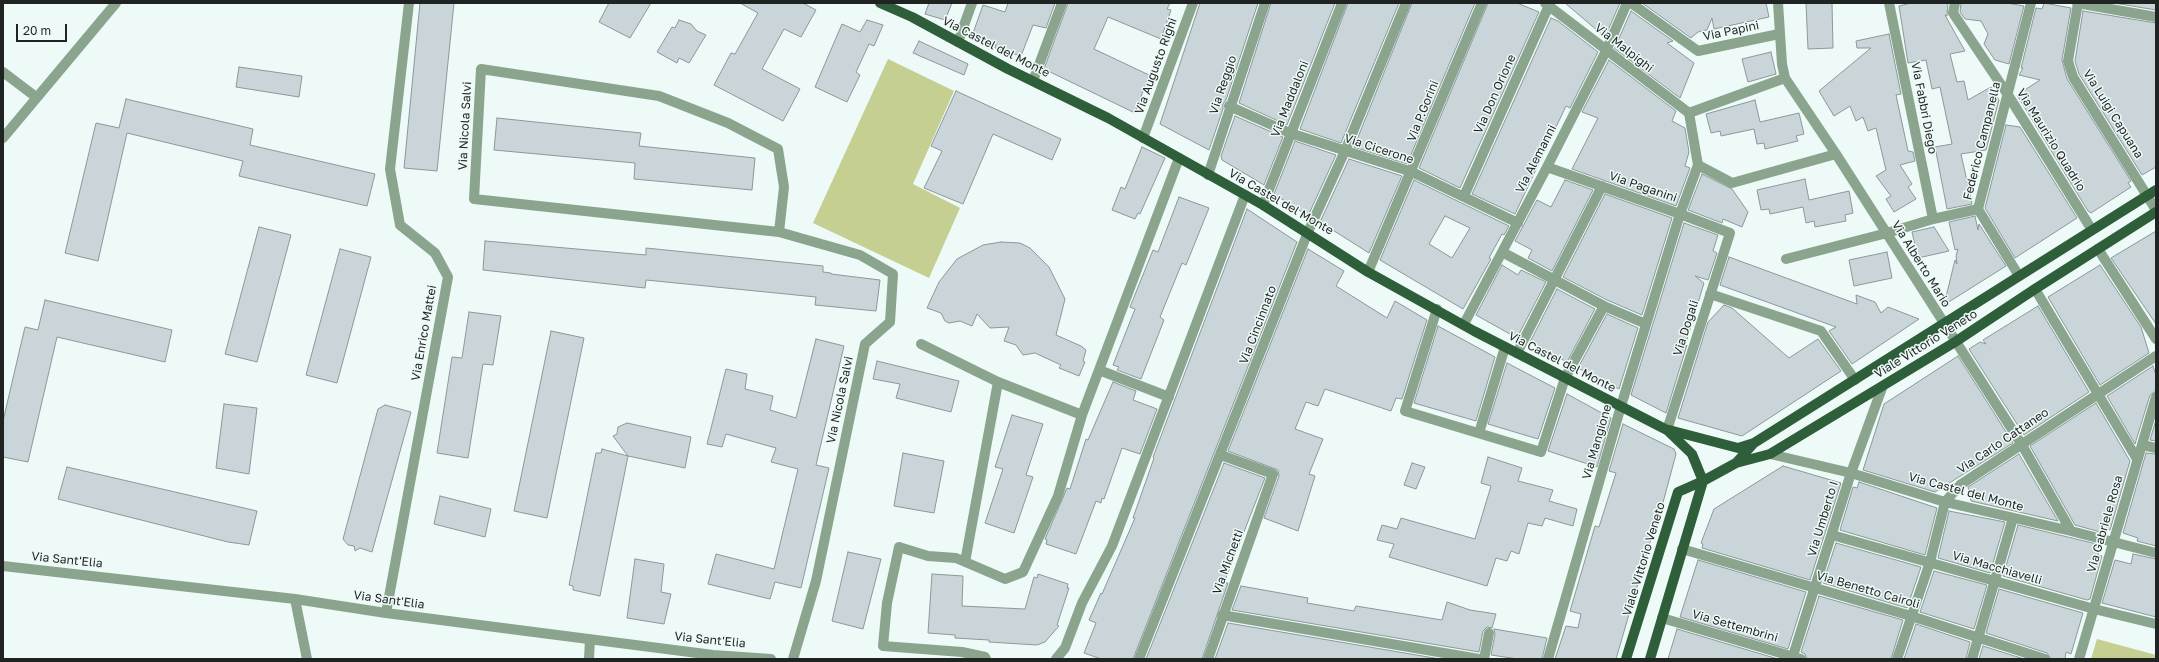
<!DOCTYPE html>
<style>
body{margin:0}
#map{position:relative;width:2159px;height:662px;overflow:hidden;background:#edfaf7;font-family:"Golos Text",sans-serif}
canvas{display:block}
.frame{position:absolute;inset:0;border:4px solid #1f2322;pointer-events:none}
.scale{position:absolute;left:16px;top:24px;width:51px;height:18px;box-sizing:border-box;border:2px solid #1f2322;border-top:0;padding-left:5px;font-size:12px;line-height:14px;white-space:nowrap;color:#1f2322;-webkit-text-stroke:3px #edfaf7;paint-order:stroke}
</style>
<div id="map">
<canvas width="2159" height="662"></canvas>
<div class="frame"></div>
<div class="scale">20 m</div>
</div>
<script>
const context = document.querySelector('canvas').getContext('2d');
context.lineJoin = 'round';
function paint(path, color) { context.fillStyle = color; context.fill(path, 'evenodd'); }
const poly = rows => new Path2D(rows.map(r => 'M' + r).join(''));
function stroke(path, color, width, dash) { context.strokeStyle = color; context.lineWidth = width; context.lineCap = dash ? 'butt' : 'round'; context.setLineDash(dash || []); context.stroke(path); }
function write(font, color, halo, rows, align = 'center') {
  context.font = font + ' "Golos Text",sans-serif'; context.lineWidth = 3; context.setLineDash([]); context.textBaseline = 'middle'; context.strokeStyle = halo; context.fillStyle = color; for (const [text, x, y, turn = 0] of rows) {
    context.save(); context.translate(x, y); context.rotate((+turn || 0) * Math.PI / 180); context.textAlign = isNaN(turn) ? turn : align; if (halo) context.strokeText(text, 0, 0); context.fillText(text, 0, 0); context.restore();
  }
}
const green = poly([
 [888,59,954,91,913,184,960,208,929,278,813,223],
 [2097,639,2156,655,2156,659,2091,659]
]);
const building = poly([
 [420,3,454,3,437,171,404,168,420,3],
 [609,3,651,3,630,38,599,22,609,3],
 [740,3,803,3,816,10,801,37,784,29,762,69,800,89,783,121,714,85,731,53,735,54,758,13,740,3],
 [929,3,952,3,945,20,925,14,929,3],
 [1008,3,1055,3,1046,28,1033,25,1021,56,995,48,996,44,972,36,983,5,1005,12,1008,3],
 [1068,3,1170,3,1167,9,1171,10,1161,39,1108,17,1094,49,1149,75,1135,113,1044,69,1068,3],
 [1200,3,1258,3,1226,100,1223,104,1223,109,1209,150,1160,124,1200,3],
 [1271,3,1335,3,1287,125,1239,103,1271,3],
 [1348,3,1399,3,1341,143,1300,129,1348,3],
 [1412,3,1475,3,1407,164,1354,147,1412,3],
 [1488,3,1517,3,1539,12,1460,188,1419,168,1488,3],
 [1565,3,1620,3,1605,37,1565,3],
 [1642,3,1766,3,1769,17,1714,29,1712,18,1707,30,1698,32,1691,38,1642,3],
 [1806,3,1832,3,1833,48,1808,49,1806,3],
 [1911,3,1948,3,1947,16,1945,15,1965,51,1950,54,1957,82,1964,81,1968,100,1991,87,1999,100,1986,150,1961,154,1972,204,1947,209,1935,147,1952,144,1940,87,1932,89,1926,60,1908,63,1899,6,1911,3],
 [1961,3,2007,3,2024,6,2009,64,1995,60,1984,44,1988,34,1981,21,1965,19,1960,12,1961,3],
 [2044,3,2071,8,2062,60,2067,79,2131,181,2128,183,2131,187,2091,213,2088,211,2017,95,2040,80,2019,75,2023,68,2021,68,2036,8,2042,9,2044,3],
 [2114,3,2156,3,2156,10,2114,3],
 [1631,11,1673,41,1667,43,1694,63,1680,98,1614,48,1617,47,1616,45,1631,11],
 [2083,11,2156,23,2156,167,2142,175,2079,74,2075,61,2083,11],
 [1551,18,1558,21,1598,52,1570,108,1566,106,1515,214,1472,194,1551,18],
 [679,20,691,24,697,31,706,35,689,63,679,58,677,63,657,52,672,27,675,28,679,20],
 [867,20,883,25,874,46,869,44,856,72,860,75,847,102,815,87,842,24,860,32,867,20],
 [1889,34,1901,94,1896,95,1908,151,1913,152,1915,161,1900,165,1912,184,1908,187,1916,199,1894,212,1886,199,1891,196,1876,176,1886,170,1876,128,1868,131,1863,117,1856,121,1850,106,1834,116,1819,91,1871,48,1857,48,1856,41,1889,34],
 [919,41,968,64,964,75,913,53,919,41],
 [1771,52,1776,74,1748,82,1742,59,1771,52],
 [1609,60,1676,111,1672,121,1685,128,1689,152,1685,166,1690,168,1676,206,1572,169,1598,118,1582,112,1609,60],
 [239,67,302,76,299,97,236,87,239,67],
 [956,91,1061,139,1052,160,993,134,963,204,924,188,942,151,931,146,956,91],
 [126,99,253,129,250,145,375,174,367,206,239,176,243,161,127,133,98,261,65,253,96,123,119,128,126,99],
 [1755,100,1760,122,1799,113,1804,134,1796,136,1798,141,1765,149,1764,143,1757,144,1754,129,1721,136,1720,131,1711,133,1706,114,1755,100],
 [1235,116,1283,137,1264,185,1222,160,1221,156,1235,116],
 [497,118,641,133,639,146,755,158,752,190,634,179,635,163,494,150,497,118],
 [2006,125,2020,127,2077,218,2015,258,1985,208,2006,125],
 [1295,141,1336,155,1308,216,1274,194,1295,141],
 [1142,147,1165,158,1140,214,1138,213,1135,219,1112,210,1121,187,1125,189,1142,147],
 [1349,159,1402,176,1369,253,1320,222,1349,159],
 [1702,174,1732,189,1748,212,1742,227,1723,219,1722,223,1688,210,1702,174],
 [1805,179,1809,200,1849,191,1853,213,1845,215,1846,221,1815,227,1814,221,1806,223,1803,207,1770,214,1769,209,1761,210,1757,190,1805,179],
 [1414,180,1509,226,1504,235,1502,234,1489,258,1491,259,1463,309,1380,260,1414,180],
 [1445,216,1470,228,1452,258,1429,244,1445,216],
 [1565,180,1593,190,1552,271,1528,258,1532,250,1515,241,1537,200,1551,207,1565,180],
 [1605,194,1672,218,1642,315,1607,300,1563,277,1605,194],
 [1179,197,1209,208,1186,265,1182,263,1160,317,1164,320,1141,379,1117,370,1119,367,1113,365,1135,309,1130,307,1153,250,1158,252,1179,197],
 [1247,209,1297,242,1133,659,1101,659,1084,653,1096,623,1089,620,1101,593,1102,594,1135,518,1133,518,1154,458,1153,457,1247,209],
 [1975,216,1978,230,1979,224,2006,266,1944,305,1955,260,1957,264,1956,256,1958,249,1955,250,1949,222,1975,216],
 [1684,223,1718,235,1713,251,1717,253,1708,280,1695,276,1704,283,1684,349,1687,345,1666,413,1631,395,1684,223],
 [259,227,291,235,257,362,225,354,259,227],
 [1934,227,1949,251,1918,258,1912,232,1934,227],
 [2156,231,2156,324,2111,258,2156,231],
 [485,241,646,255,646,248,823,266,823,272,831,273,831,274,880,280,876,311,815,305,816,297,646,280,645,288,483,270,485,241],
 [1001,242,1020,243,1030,248,1049,267,1065,299,1056,335,1081,346,1086,350,1083,361,1085,362,1079,376,1059,368,1061,365,1035,353,1023,355,1016,345,1004,341,1009,327,990,328,977,314,972,326,960,321,949,323,945,321,941,313,927,308,939,282,957,259,983,245,1001,242],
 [340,249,371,257,337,383,306,375,340,249],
 [1308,249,1344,271,1336,286,1387,318,1395,301,1427,320,1402,399,1396,398,1391,411,1325,389,1318,406,1306,402,1295,429,1323,439,1309,474,1315,476,1298,531,1264,518,1279,476,1278,470,1228,451,1308,249],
 [1887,252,1892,278,1854,286,1849,260,1887,252],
 [1729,257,1857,304,1856,295,1875,302,1881,313,1888,307,1919,319,1852,364,1829,331,1836,327,1720,285,1729,257],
 [1502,265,1518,275,1521,270,1546,282,1517,338,1476,315,1502,265],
 [2100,265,2141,327,2149,353,2100,385,2048,297,2100,265],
 [1557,289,1595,309,1567,362,1530,342,1557,289],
 [45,300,172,330,165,362,57,337,28,462,3,457,3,421,25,327,38,330,45,300],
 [1724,305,1732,308,1789,358,1818,339,1841,371,1742,436,1678,418,1708,322,1724,305],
 [2038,306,2089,392,2024,435,1969,349,1980,342,1986,344,1983,340,2038,306],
 [469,312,501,316,493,365,483,364,468,458,437,453,452,357,462,358,469,312],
 [1607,314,1638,328,1619,389,1578,368,1607,314],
 [1438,326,1495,357,1476,421,1414,403,1438,326],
 [551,331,584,338,547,518,514,511,551,331],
 [816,339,844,346,816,465,829,468,801,588,775,582,770,599,708,584,716,554,774,569,798,469,771,462,776,448,726,434,722,447,707,444,726,369,747,374,745,389,773,396,770,410,796,418,816,339],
 [1958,356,2013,443,1935,492,1863,470,1884,404,1958,356],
 [877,361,959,381,951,412,896,398,900,384,873,379,877,361],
 [1507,363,1555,388,1538,439,1488,424,1507,363],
 [2153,366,2156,375,2156,391,2150,395,2135,444,2107,396,2153,366],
 [1113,382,1136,391,1133,400,1157,409,1140,454,1122,448,1104,499,1102,498,1101,503,1096,501,1076,554,1046,544,1047,540,1045,539,1067,488,1070,489,1086,439,1088,440,1113,382],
 [1567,394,1611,418,1597,467,1548,451,1567,394],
 [2096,403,2130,461,2110,530,2105,529,2104,533,2075,525,2030,446,2096,403],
 [224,404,257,408,249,474,216,468,224,404],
 [385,405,411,412,372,552,360,548,355,551,354,546,348,545,343,539,378,409,385,405],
 [1012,415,1043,424,1026,475,1033,477,1014,533,985,523,1003,469,995,467,1012,415],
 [2156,420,2156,441,2150,440,2156,420],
 [627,423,691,437,685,468,628,456,613,436,617,434,618,427,627,423],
 [1623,424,1674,449,1676,454,1657,525,1655,525,1616,659,1555,659,1566,626,1578,628,1581,614,1570,611,1595,526,1599,527,1616,473,1609,471,1623,424],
 [602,449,628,456,600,596,573,590,573,586,569,585,596,453,601,453,602,449],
 [903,453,944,461,934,513,894,506,903,453],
 [2146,453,2156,454,2156,546,2137,541,2138,538,2123,533,2146,453],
 [2019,454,2058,521,1971,501,1968,487,2019,454],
 [1488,457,1522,468,1518,481,1553,490,1549,501,1577,509,1573,526,1545,518,1542,526,1528,523,1519,554,1511,551,1507,561,1496,558,1487,586,1389,557,1394,544,1377,540,1382,525,1397,529,1401,518,1475,539,1491,486,1481,483,1488,457],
 [1224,463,1265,478,1224,583,1228,583,1202,659,1146,659,1224,463],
 [1412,463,1425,467,1416,489,1404,485,1412,463],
 [1783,466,1841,483,1810,580,1702,548,1703,544,1701,543,1714,509,1783,466],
 [67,467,257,511,249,545,228,542,58,499,67,467],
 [1859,482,1937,508,1925,555,1840,530,1853,487,1857,488,1859,482],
 [440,496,491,509,485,537,434,524,440,496],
 [1949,511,2005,522,1990,573,1938,558,1949,511],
 [2018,525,2101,545,2098,555,2102,556,2090,599,2087,600,2003,576,2018,525],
 [1836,543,1921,567,1907,608,1823,583,1836,543],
 [848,552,881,559,863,629,832,621,848,552],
 [2133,554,2156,559,2156,617,2102,603,2115,560,2131,564,2133,554],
 [635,559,664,564,661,592,671,594,664,624,627,618,635,559],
 [1698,560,1806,592,1788,649,1680,617,1698,560],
 [1934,571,1987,585,1974,629,1920,612,1934,571],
 [932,574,963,576,962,606,1025,609,1034,577,1037,578,1038,574,1068,584,1067,588,1069,588,1057,625,1059,626,1045,642,1037,645,989,642,989,640,955,638,955,635,928,633,932,574],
 [1241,586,1308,598,1307,603,1354,611,1356,606,1442,620,1447,602,1470,610,1496,614,1492,628,1487,627,1483,631,1479,652,1232,610,1241,586],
 [1999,589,2083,613,2071,654,2066,652,2065,659,2051,659,2047,653,1986,633,1999,589],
 [1819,596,1903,620,1891,659,1807,659,1805,654,1801,652,1819,596],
 [1228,623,1440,659,1215,659,1228,623],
 [1916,624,1970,642,1966,659,1904,659,1916,624],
 [1494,629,1547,638,1542,659,1518,659,1491,655,1495,634,1494,629],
 [1677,629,1778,659,1668,659,1677,629],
 [1983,646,2024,659,1979,659,1983,646]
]);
const minor = poly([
 [1545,3,1689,113],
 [1631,3,1698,51,1779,34],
 [1778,3,1782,64,1785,78,1836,154,2022,445,2071,531],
 [1889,3,1933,219],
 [1955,3,1953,13,2008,95,2092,230],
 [2077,3,2156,17],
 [2078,3,2068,61,2073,77,2156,210],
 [958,42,972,3],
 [3,72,36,97],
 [1785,78,1689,113,1698,165,1732,183,1836,154],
 [1033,81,1062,3],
 [1229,106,1290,133,1412,172,1518,223],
 [3,138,116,3],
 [1143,138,1193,3],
 [1547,167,1680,214,1730,233,1667,430],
 [1208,175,1265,3],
 [1464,196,1550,3],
 [1263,205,1342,3],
 [779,232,784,187,778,149,728,123,659,96,481,69,474,199,779,232,860,255,893,274,890,322,865,344,816,581,793,659],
 [2098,249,2156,339],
 [1502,252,1604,306,1646,324],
 [1786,259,1887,233,1933,219,1978,209],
 [1368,272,1482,3],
 [2019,276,1978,209,2031,3],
 [2035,289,2137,459],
 [1710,294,1821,331,1855,380],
 [1437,309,1405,411,1541,452,1565,378,1604,306],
 [1464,324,1547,167,1606,51,1627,3],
 [921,344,998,382],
 [1517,353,1602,186],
 [1099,370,1169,397],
 [1479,433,1505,347],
 [2142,445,2156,448],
 [1770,454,1851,473,1945,502,2071,531,2156,553],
 [1832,535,2094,609,2156,624],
 [1682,549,1911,616,2045,659],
 [965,562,998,382,1082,415],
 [3,566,295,599,386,613,713,655,771,659],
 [295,599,307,659],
 [386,613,448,277,435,253,400,225,390,169,409,3],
 [1222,615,1479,659],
 [1662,618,1801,659],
 [589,659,590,639],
 [986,659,985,657,962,652,883,646,887,603,899,547,928,556,956,558,1005,579,1023,572,1058,496,1082,415,1179,158],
 [1056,659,1065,648,1082,603,1112,546,1245,195],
 [1139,659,1308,232,1345,151,1406,3],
 [1208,659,1273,474,1221,455],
 [1484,659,1489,633],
 [1548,659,1621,406,1680,214,1698,165],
 [1792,659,1851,473,1882,388],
 [1897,659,1930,562,1945,502,1960,485,2156,356],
 [1972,659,2013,518],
 [2079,659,2156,397]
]);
const major = poly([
 [880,3,912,17,1008,69,1108,118,1263,205,1368,272,1474,331,1667,430,1692,454,1703,481],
 [1669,430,1738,448,1754,443],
 [1736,463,1754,443,2156,190],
 [1626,659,1678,492,1703,481,1736,463,1770,454,1955,342,2035,289,2156,212],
 [1650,659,1703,481]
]);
const streetNames = [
 ["Via Papini",1731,31,-12],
 ["Via Castel del Monte",996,47,27],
 ["Via Malpighi",1624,48,38],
 ["Via Augusto Righi",1156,66,-70],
 ["Via Reggio",1223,85,-71],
 ["Via Don Orione",1495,94,-66],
 ["Via Maddaloni",1290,99,-68],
 ["Via Fabbri Diego",1924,108,79],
 ["Via P.Gorini",1423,111,-68],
 ["Via Luigi Capuana",2113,114,58],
 ["Via Nicola Salvi",465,126,-87],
 ["Via Maurizio Quadrio",2051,140,58],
 ["Federico Campanella",1982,141,-76],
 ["Via Cicerone",1379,149,18],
 ["Via Alemanni",1536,159,-63],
 ["Via Paganini",1643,187,19],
 ["Via Castel del Monte",1281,202,30],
 ["Via Alberto Mario",1921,264,58],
 ["Via Cincinnato",1258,325,-69],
 ["Via Dogali",1686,328,-72],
 ["Via Enrico Mattei",424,333,-80],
 ["Viale Vittorio Veneto",1926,344,-32],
 ["Via Castel del Monte",1562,362,27],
 ["Via Nicola Salvi",840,400,-78],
 ["Via Carlo Cattaneo",2003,441,-34],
 ["Via Mangione",1597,442,-74],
 ["Via Castel del Monte",1966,492,15],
 ["Via Umberto I",1823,519,-73],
 ["Via Gabriele Rosa",2105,524,-74],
 ["Viale Vittorio Veneto",1644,559,-73],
 ["Via Sant'Elia",67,560,6],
 ["Via Michetti",1228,562,-70],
 ["Via Macchiavelli",1997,568,16],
 ["Via Benetto Cairoli",1868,590,16],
 ["Via Sant'Elia",389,600,8],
 ["Via Settembrini",1735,626,16],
 ["Via Sant'Elia",710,640,6]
];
paint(green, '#c5cf92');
paint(building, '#c9d5d8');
stroke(building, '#8c979a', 1);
stroke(minor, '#8aa48e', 10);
stroke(major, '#2f5f3a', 10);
write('12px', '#1f2322', '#edfaf7', streetNames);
</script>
